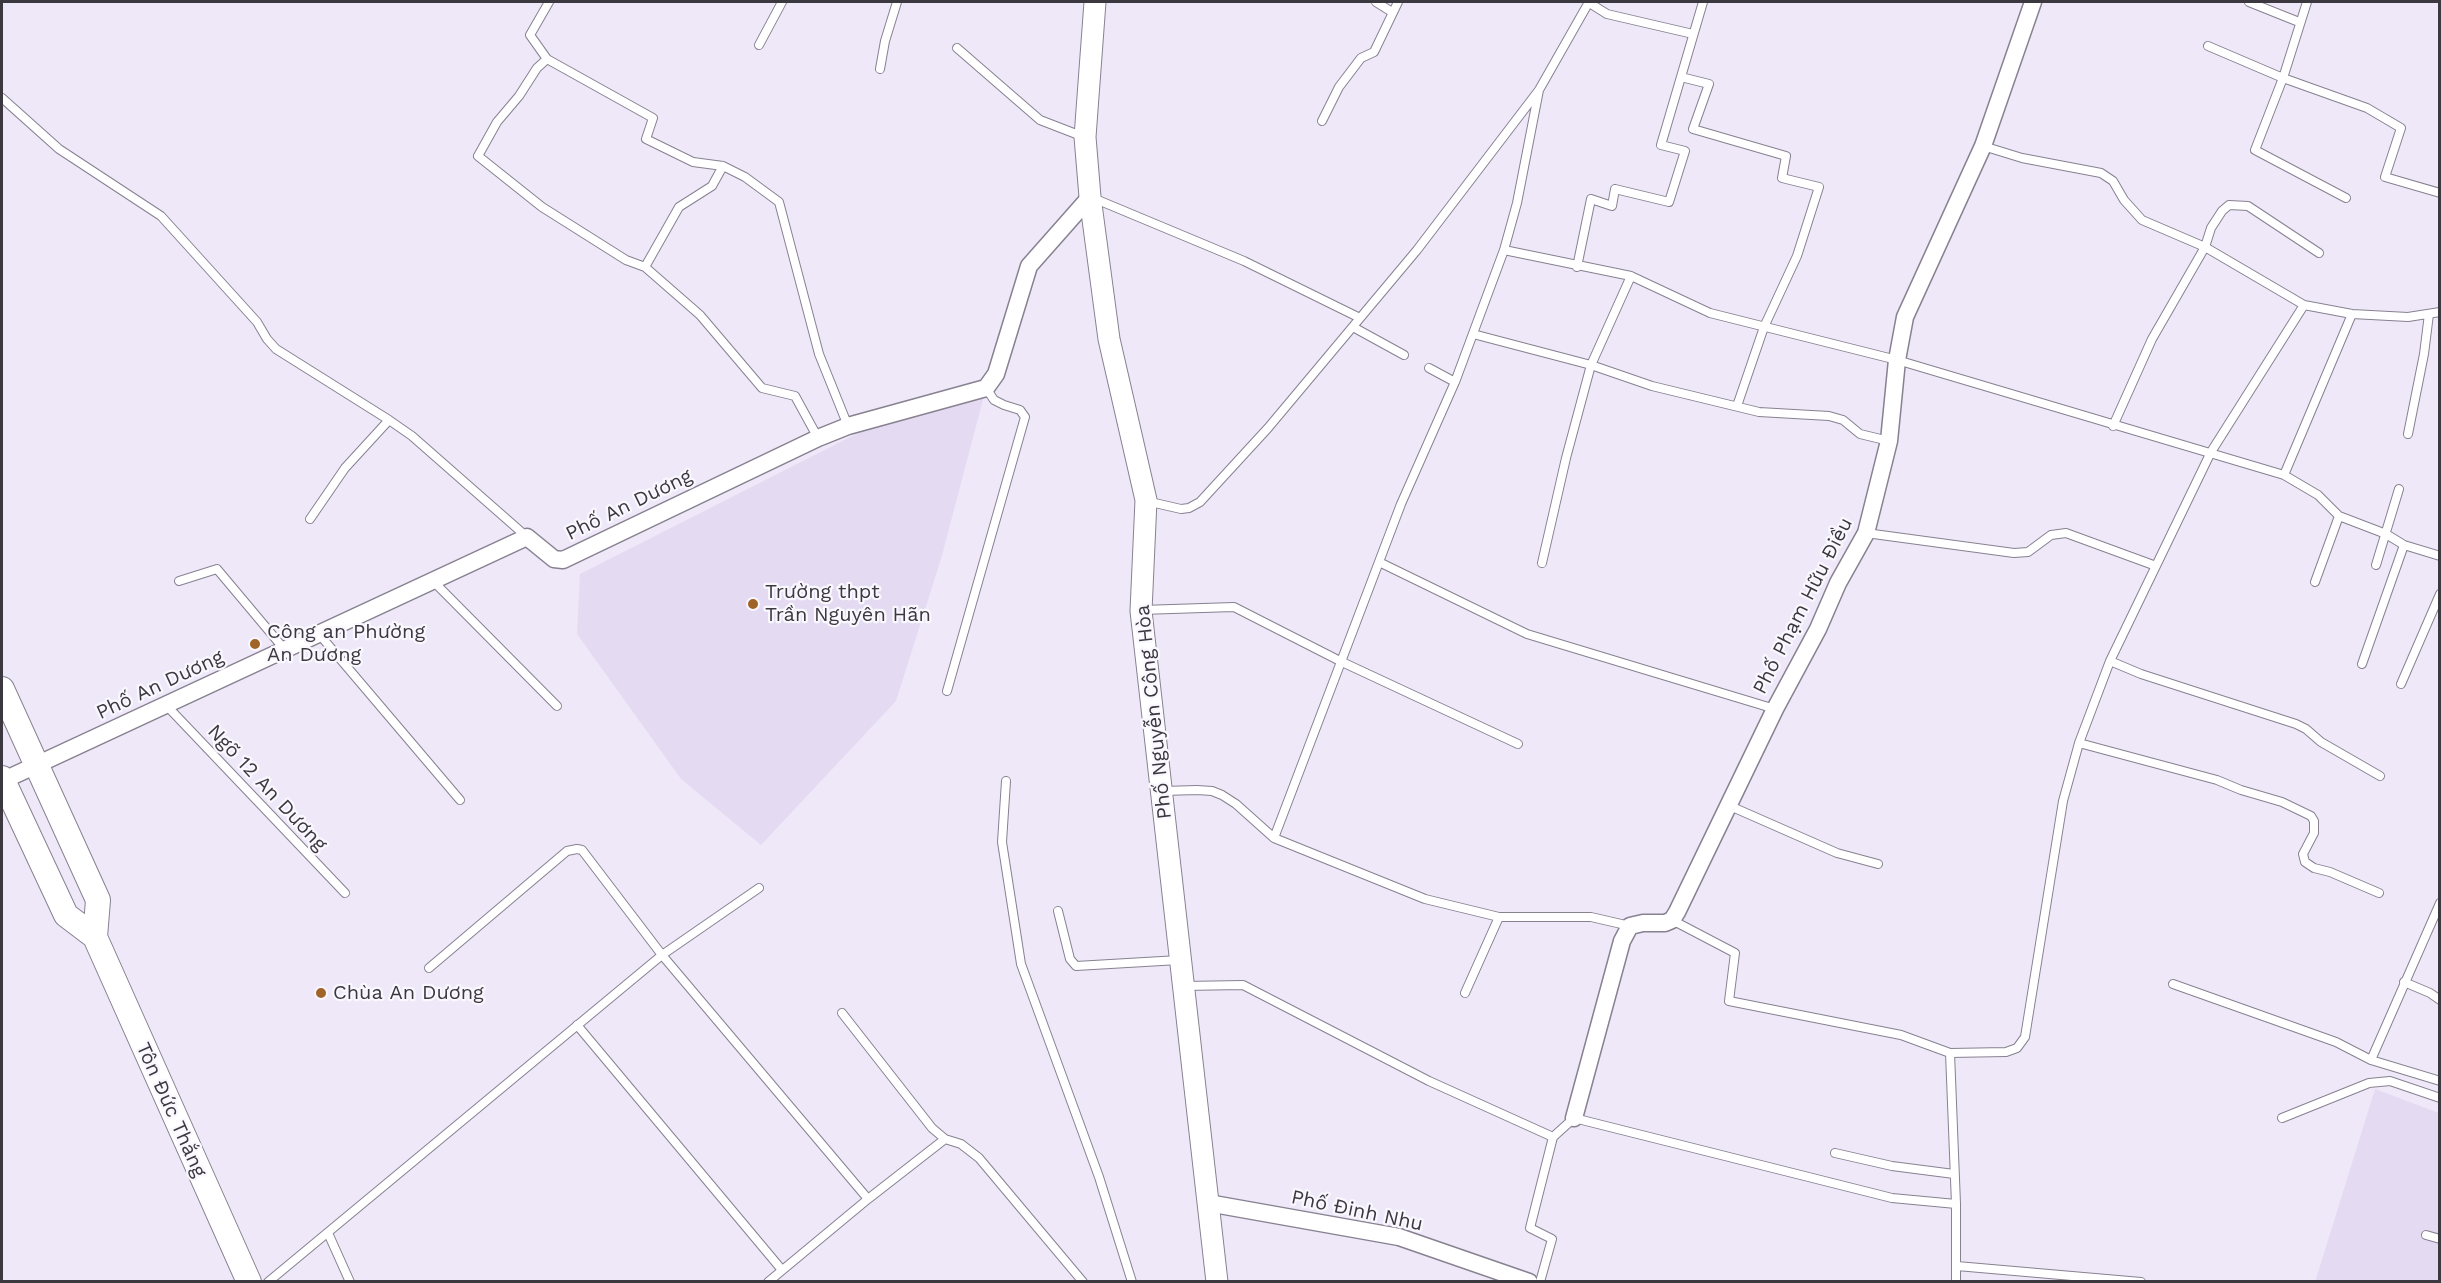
<!DOCTYPE html>
<meta charset="utf-8">
<style>
body{margin:0}
#map{position:relative;width:2441px;height:1283px;overflow:hidden;background:#eee8f9;font-family:"Work Sans",sans-serif}
canvas{display:block}
.frame{position:absolute;inset:0;border:3px solid #3b393f;pointer-events:none}
</style>
<div id="map">
<canvas width="2441" height="1283"></canvas>
<div class="frame"></div>
</div>
<script>
const context = document.querySelector('canvas').getContext('2d');
context.lineJoin = 'round';
function paint(path, color) { context.fillStyle = color; context.fill(path, 'evenodd'); }
const poly = rows => new Path2D(rows.map(r => 'M' + r).join(''));
function stroke(path, color, width, dash) { context.strokeStyle = color; context.lineWidth = width; context.lineCap = dash ? 'butt' : 'round'; context.setLineDash(dash || []); context.stroke(path); }
function write(font, color, halo, rows, align = 'center') {
  context.font = font + ' "Work Sans",sans-serif'; context.lineWidth = 4.5; context.setLineDash([]); context.textBaseline = 'middle'; context.strokeStyle = halo; context.fillStyle = color; for (const [text, x, y, turn = 0] of rows) {
    context.save(); context.translate(x, y); context.rotate((+turn || 0) * Math.PI / 180); context.textAlign = isNaN(turn) ? turn : align; if (halo) context.strokeText(text, 0, 0); context.fillText(text, 0, 0); context.restore();
  }
}
const built = poly([
 [984,396,941,559,896,701,761,845,681,779,577,634,580,574,866,429],
 [2375,1089,2439,1113,2439,1281,2315,1282]
]);
const service = poly([
 [549,2,530,35,547,59,653,118,646,139,693,162,723,166,745,177,779,202,819,354,848,426],
 [1376,2,1392,12],
 [1588,2,1607,14,1693,34],
 [2249,2,2299,22],
 [2307,2,2283,78,2367,108,2401,128,2385,177,2440,193],
 [759,45,782,2],
 [2208,46,2283,78,2255,150,2346,198],
 [957,48,1040,120,1084,137],
 [547,59,537,68,519,96,497,122,478,156,542,207,626,260,645,267,679,207,712,186,723,166],
 [880,69,885,41,897,2],
 [1681,77,1709,84,1693,129,1786,156,1782,178,1819,187,1797,256,1764,327,1737,406],
 [2,98,59,149,161,216,257,322,267,339,276,349,389,420,412,436,527,537],
 [1322,121,1339,87,1361,58,1374,52,1398,2],
 [1983,146,2022,158,2101,173,2113,181,2124,200,2142,220,2205,247,2304,305,2352,314,2408,317,2440,312],
 [1093,198,1244,261,1360,318],
 [1504,250,1631,276,1710,313,1897,360,2284,475,2318,495,2339,516,2386,534,2404,545,2440,556],
 [645,267,700,315,762,388,795,396,818,438],
 [1577,267,1591,199,1612,206,1615,189,1669,202,1685,151,1661,145,1703,2],
 [1353,327,1404,355],
 [1473,334,1591,365,1652,386,1759,412,1829,416,1843,420,1860,434,1889,441],
 [1429,368,1455,382],
 [2113,426,2152,339,2205,247,2211,228,2222,211,2229,205,2248,206,2319,253],
 [2408,434,2424,354,2429,314],
 [2284,475,2352,314],
 [1146,501,1181,509,1189,508,1200,502,1268,428,1417,250,1539,90,1589,2],
 [310,519,345,468,389,420],
 [1866,533,2014,553,2028,552,2051,535,2066,533,2156,566],
 [1379,562,1527,634,1775,709],
 [1542,563,1566,458,1591,365,1631,276],
 [2376,565,2399,489],
 [179,581,217,569,285,650],
 [433,581,557,706],
 [2315,582,2339,516],
 [1141,610,1234,607,1342,662,1518,744],
 [319,634,460,800],
 [2110,661,2141,674,2296,724,2306,729,2321,742,2380,776],
 [2362,664,2404,545],
 [2401,684,2440,594],
 [947,691,1025,417,1020,410,1004,405,994,400,986,388],
 [166,705,345,893],
 [2079,743,2217,780,2241,790,2282,802,2311,816,2314,821,2314,833,2303,854,2305,862,2314,868,2330,872,2379,893],
 [1006,781,1002,842,1021,964,1099,1177,1132,1282],
 [1163,791,1197,790,1212,791,1222,795,1236,804,1274,838,1401,504,1455,382,1504,250,1517,203,1539,90],
 [1730,806,1837,853,1878,864],
 [1274,838,1425,899,1499,917,1591,917,1630,926],
 [1058,911,1070,959,1076,966,1179,960],
 [1672,920,1735,953,1729,1001,1901,1035,1950,1053,2006,1052,2017,1048,2025,1037,2063,801,2079,743,2110,661,2211,452,2304,305],
 [429,968,567,851,577,849,582,850,662,955,868,1199],
 [2404,982,2430,993,2440,1000],
 [2173,984,2336,1042,2371,1060,2440,1081],
 [1183,986,1243,985,1429,1081,1553,1137,1574,1118,1892,1198,1956,1204,1950,1053],
 [1465,993,1499,917],
 [842,1013,932,1128,945,1139,961,1144,979,1158,1083,1282],
 [577,1025,782,1270],
 [2371,1060,2440,903],
 [2282,1118,2369,1083,2390,1081,2440,1098],
 [1835,1153,1892,1166,1954,1174],
 [1956,1204,1956,1282],
 [328,1233,350,1282],
 [2426,1235,2440,1239],
 [1957,1266,2141,1282],
 [268,1282,662,955,759,888],
 [768,1282,868,1199,945,1139],
 [1540,1282,1552,1239,1530,1228,1553,1137]
]);
const minor = poly([
 [2,781,527,537,554,559,563,560,818,438,848,426,986,388,996,374,1029,266,1090,197],
 [1574,1118,1622,941,1630,926,1643,923,1665,923,1672,920,1677,912,1775,709,1818,629,1838,583,1866,533,1889,441,1897,360,1905,317,1983,146,2033,2],
 [1208,1203,1399,1237,1529,1282]
]);
const tertiary = poly([
 [1095,2,1085,137,1090,197,1109,339,1146,500,1141,611,1217,1282]
]);
const secondary = poly([
 [2,689,98,900,95,937,249,1282],
 [2,778,66,915,95,937]
]);
const markers = [
 [753,604,6,"#a06328"],
 [255,644,6,"#a06328"],
 [321,993,6,"#a06328"]
];
const streetNames = [
 ["Phố An Dương",629,505,-26],
 ["Phố Phạm Hữu Điều",1803,606,-63],
 ["Phố An Dương",160,685,-25],
 ["Phố Nguyễn Công Hòa",1154,712,-96],
 ["Ngõ 12 An Dương",267,788,47],
 ["Tôn Đức Thắng",171,1110,66],
 ["Phố Đinh Nhu",1357,1211,12]
];
const poiNames = [
 ["Trường thpt",765,592],
 ["Trần Nguyên Hãn",765,615],
 ["Công an Phường",267,632],
 ["An Dương",267,655],
 ["Chùa An Dương",333,993]
];
paint(built, '#e4dbf2');
stroke(service, '#878190', 10);
stroke(minor, '#878190', 19);
stroke(tertiary, '#878190', 23);
stroke(secondary, '#878190', 26);
stroke(service, '#fff', 8);
stroke(minor, '#fff', 16);
stroke(tertiary, '#fff', 21);
stroke(secondary, '#fff', 24);
for (const [x, y, r, color] of markers) { const dot = new Path2D(); dot.arc(x, y, r, 0, 2 * Math.PI); context.fillStyle = color; context.fill(dot); stroke(dot, '#faf7fe', 2); }
write('20px', '#3b393f', '#faf7fe', streetNames);
write('20px', '#3b393f', '#faf7fe', poiNames, 'left');
</script>
